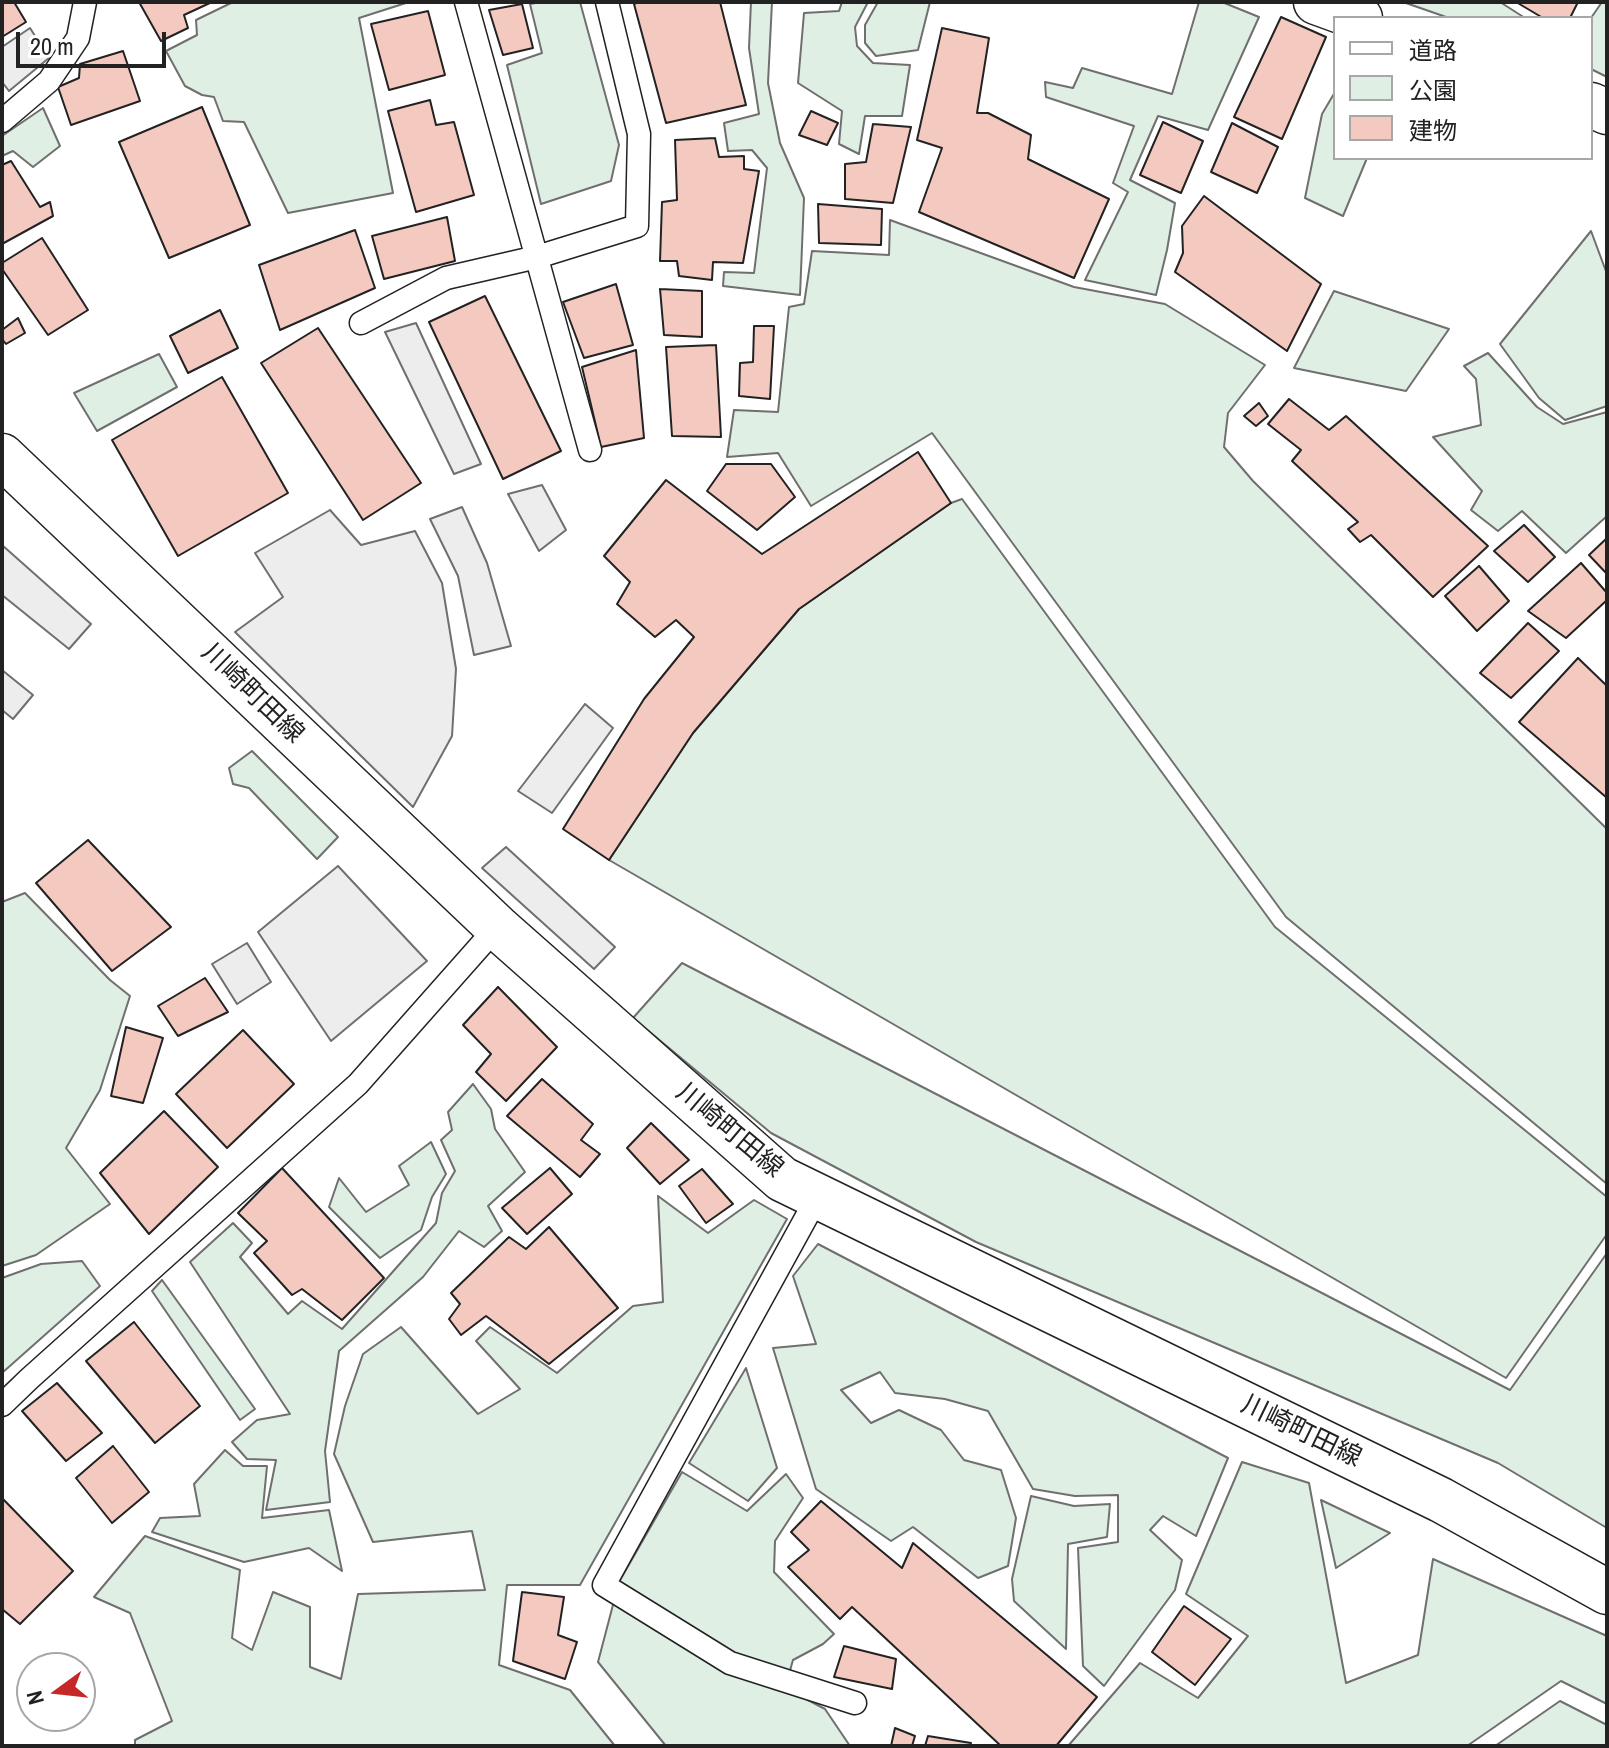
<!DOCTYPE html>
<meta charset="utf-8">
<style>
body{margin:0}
#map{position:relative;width:1609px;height:1748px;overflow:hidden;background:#fff;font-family:"Archivo Narrow","Noto Sans JP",sans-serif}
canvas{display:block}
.frame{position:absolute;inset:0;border:4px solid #222;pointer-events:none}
.legend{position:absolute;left:1333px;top:16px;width:260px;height:144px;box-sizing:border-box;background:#fff;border:2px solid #a7a7a7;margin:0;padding:10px 14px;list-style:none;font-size:24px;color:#222}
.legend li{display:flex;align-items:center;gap:16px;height:40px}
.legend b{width:40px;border:2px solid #a7a7a7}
.north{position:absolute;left:16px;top:1652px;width:80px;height:80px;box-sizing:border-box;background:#fff;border:2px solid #a7a7a7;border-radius:50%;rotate:255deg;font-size:22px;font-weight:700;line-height:32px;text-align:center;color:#222}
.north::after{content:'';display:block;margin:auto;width:28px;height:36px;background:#c62828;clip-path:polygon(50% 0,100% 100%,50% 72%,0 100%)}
.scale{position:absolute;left:16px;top:32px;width:150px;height:36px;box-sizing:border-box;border:4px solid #222;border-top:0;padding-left:10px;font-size:24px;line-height:28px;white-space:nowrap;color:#222;-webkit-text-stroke:6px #fff;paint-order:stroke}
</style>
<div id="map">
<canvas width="1609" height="1748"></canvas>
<div class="frame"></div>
<ul class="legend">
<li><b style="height:10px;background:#fff"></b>道路</li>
<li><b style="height:22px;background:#e0efe3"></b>公園</li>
<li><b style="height:22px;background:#f3c9c0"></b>建物</li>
</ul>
<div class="north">N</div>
<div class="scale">20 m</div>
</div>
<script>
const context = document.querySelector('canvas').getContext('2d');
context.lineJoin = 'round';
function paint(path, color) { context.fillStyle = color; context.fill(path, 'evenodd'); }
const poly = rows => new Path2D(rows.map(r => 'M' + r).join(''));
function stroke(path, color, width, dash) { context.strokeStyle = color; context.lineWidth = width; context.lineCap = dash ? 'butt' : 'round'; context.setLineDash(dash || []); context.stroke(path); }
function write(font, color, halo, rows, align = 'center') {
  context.font = font + ' "Archivo Narrow","Noto Sans JP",sans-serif'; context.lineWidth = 6; context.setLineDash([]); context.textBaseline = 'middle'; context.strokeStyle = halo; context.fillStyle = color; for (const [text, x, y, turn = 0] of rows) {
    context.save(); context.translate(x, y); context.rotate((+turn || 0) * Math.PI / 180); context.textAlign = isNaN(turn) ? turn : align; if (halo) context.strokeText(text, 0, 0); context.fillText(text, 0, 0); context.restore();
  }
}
const green = poly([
 [233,2,409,2,359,18,393,193,288,213,244,122,223,121,214,97,202,95,185,86,166,51,197,35,196,20,233,2],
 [541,2,580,2,619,145,611,181,541,204,507,65,542,53,530,4,541,2],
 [751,2,772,2,768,83,780,143,804,198,800,295,723,286,724,272,754,273,767,168,752,150,728,151,724,123,759,114,749,48,751,2],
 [842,2,868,2,855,27,857,46,873,63,910,65,902,116,865,116,859,154,839,144,842,111,798,83,804,13,839,11,842,2],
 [878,2,930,2,918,50,876,56,865,43,865,25,878,2],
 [1199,2,1222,2,1259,17,1208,130,1158,116,1130,180,1175,203,1167,250,1156,295,1085,280,1128,192,1113,183,1134,126,1046,97,1045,82,1073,88,1082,68,1172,94,1199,2],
 [1403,2,1500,2,1525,18,1449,18,1403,2],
 [1602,2,1607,2,1607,77,1591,69,1591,18,1602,2],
 [1335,92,1335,158,1367,158,1343,216,1305,198,1322,114,1335,92],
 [43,108,60,146,33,167,13,151,2,156,2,136,43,108],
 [890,220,1074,287,1165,304,1265,365,1228,413,1224,447,1253,481,1607,829,1607,1184,1286,917,932,433,811,506,778,453,727,457,734,410,778,412,789,307,804,304,812,251,889,255,890,220],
 [1591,231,1607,274,1607,406,1565,420,1539,398,1500,344,1591,231],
 [1334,291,1449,329,1406,391,1294,368,1334,291],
 [1488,353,1537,407,1563,424,1607,412,1607,516,1566,553,1522,511,1498,531,1471,510,1482,491,1433,437,1481,425,1476,379,1464,366,1488,353],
 [159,354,177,387,97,431,74,393,159,354],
 [962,499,1275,927,1607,1197,1607,1234,1506,1378,609,860,693,733,799,609,951,503,962,499],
 [252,751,338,837,317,859,249,788,233,784,229,768,252,751],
 [25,893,110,980,130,996,100,1090,66,1148,110,1204,36,1255,2,1266,2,902,25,893],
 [682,963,1510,1390,1607,1253,1607,1528,1498,1463,976,1242,771,1133,633,1018,682,963],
 [473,1084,491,1109,495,1129,525,1172,488,1206,502,1231,484,1247,459,1231,423,1277,339,1351,325,1451,330,1502,266,1510,276,1460,247,1459,232,1442,257,1420,290,1414,190,1262,233,1223,252,1243,240,1257,288,1314,302,1301,342,1329,436,1223,442,1193,455,1171,441,1140,452,1130,448,1112,473,1084],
 [431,1142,446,1174,432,1197,421,1230,380,1258,329,1207,339,1178,366,1212,409,1185,399,1166,431,1142],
 [658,1196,708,1233,754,1200,787,1219,580,1585,507,1585,499,1665,570,1690,615,1746,135,1746,135,1740,172,1721,130,1613,94,1597,145,1536,240,1570,232,1638,252,1650,273,1592,310,1607,310,1667,341,1679,358,1594,485,1590,472,1531,373,1542,334,1454,345,1406,363,1354,401,1327,478,1414,520,1389,476,1341,490,1327,557,1373,633,1306,663,1302,658,1196],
 [818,1244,1228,1458,1196,1536,1163,1516,1150,1530,1182,1560,1175,1590,1104,1686,1083,1666,1078,1548,1118,1542,1118,1495,1075,1496,1033,1489,988,1411,945,1399,895,1393,880,1372,841,1390,871,1423,899,1410,941,1430,964,1460,1001,1470,1016,1518,1008,1566,978,1578,913,1527,891,1541,816,1489,773,1348,816,1344,793,1276,818,1244],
 [82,1261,100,1286,2,1373,2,1278,41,1264,82,1261],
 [162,1280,255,1409,240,1420,152,1291,162,1280],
 [746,1368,777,1468,748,1501,689,1463,746,1368],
 [225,1450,243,1466,267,1466,262,1518,329,1510,342,1571,309,1548,244,1562,152,1532,160,1518,200,1516,194,1484,225,1450],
 [1242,1462,1309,1483,1346,1683,1418,1655,1433,1559,1607,1636,1607,1704,1561,1681,1467,1746,1068,1746,1140,1663,1198,1698,1248,1636,1186,1594,1242,1462],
 [682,1472,747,1511,786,1474,803,1498,775,1541,774,1572,834,1634,823,1644,793,1660,785,1688,825,1709,850,1746,666,1746,598,1662,619,1582,682,1472],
 [1031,1496,1074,1506,1110,1504,1107,1537,1068,1544,1066,1649,1014,1601,1012,1579,1031,1496],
 [1321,1500,1390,1533,1336,1568,1321,1500],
 [1560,1701,1607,1725,1607,1746,1495,1746,1560,1701]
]);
const parking = poly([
 [30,28,49,58,9,91,2,82,2,47,30,28],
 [416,323,481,464,454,474,385,332,416,323],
 [542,485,566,530,539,551,508,494,542,485],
 [462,507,487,563,511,646,474,655,458,576,430,519,462,507],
 [330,510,361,545,415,531,442,583,456,669,452,736,413,807,235,632,283,597,255,553,330,510],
 [2,545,91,624,69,649,2,595,2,545],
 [2,670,33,695,13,719,2,710,2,670],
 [585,704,613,728,552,813,518,791,585,704],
 [506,847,615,947,594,969,482,868,506,847],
 [338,866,427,961,331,1041,258,932,338,866],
 [247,943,271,982,237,1004,212,964,247,943]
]);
const building = poly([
 [2,2,14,2,26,22,2,37,2,2],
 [139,2,212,2,184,15,188,28,161,41,139,2],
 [639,2,720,2,746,105,666,123,634,4,639,2],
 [1516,2,1578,2,1570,18,1543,18,1516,2],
 [522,4,533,48,503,55,489,10,522,4],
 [428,11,445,75,389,90,371,24,428,11],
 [1281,17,1326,37,1282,139,1234,117,1281,17],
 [942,28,989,38,977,113,988,113,1031,135,1028,159,1109,199,1074,278,919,212,942,148,917,140,942,28],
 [123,51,140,101,71,125,58,87,79,78,80,64,123,51],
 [430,100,436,125,454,122,474,195,416,212,388,111,430,100],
 [202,107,250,225,169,258,119,142,202,107],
 [811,111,838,123,827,145,799,135,811,111],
 [1163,122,1203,141,1181,193,1140,175,1163,122],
 [1232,123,1278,147,1257,193,1211,172,1232,123],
 [873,124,911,127,893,203,845,199,845,164,866,162,873,124],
 [715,138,719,157,744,156,744,169,759,171,743,263,713,262,712,280,679,276,677,261,660,261,662,202,677,200,675,140,715,138],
 [11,161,40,207,50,202,53,216,2,244,2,165,11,161],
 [1204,196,1321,284,1287,351,1175,272,1183,253,1182,226,1204,196],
 [818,204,882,209,881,245,819,243,818,204],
 [447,217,455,261,384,279,372,236,447,217],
 [355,230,375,288,280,330,259,265,355,230],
 [42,238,88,310,48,335,2,269,2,263,42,238],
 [616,284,633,345,584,358,563,302,616,284],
 [660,289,702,291,702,337,664,335,660,289],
 [485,296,561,451,503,479,429,322,485,296],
 [220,310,238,348,188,373,170,336,220,310],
 [18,318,25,333,6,344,2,339,2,330,18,318],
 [754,326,774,326,770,399,739,396,740,363,753,362,754,326],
 [318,328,421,483,363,520,261,363,318,328],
 [716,345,721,437,672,436,666,347,716,345],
 [636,350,644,438,601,447,582,367,636,350],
 [222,377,288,493,178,556,112,440,222,377],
 [1289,399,1329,430,1346,416,1488,546,1433,597,1371,535,1360,542,1348,529,1358,522,1292,461,1301,450,1268,424,1289,399],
 [1259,403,1268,416,1256,426,1244,416,1259,403],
 [918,452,951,503,799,609,693,733,609,860,563,829,644,699,694,637,676,620,655,637,617,604,630,582,604,556,666,480,762,554,918,452],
 [726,464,771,464,795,497,757,530,707,491,726,464],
 [1524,525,1555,557,1528,582,1494,551,1524,525],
 [1607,538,1607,574,1589,555,1607,538],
 [1581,563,1607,593,1607,600,1566,638,1528,611,1581,563],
 [1479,566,1509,601,1477,631,1445,596,1479,566],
 [1528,623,1559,651,1511,698,1480,673,1528,623],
 [1578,658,1607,686,1607,798,1519,722,1578,658],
 [88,840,171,927,112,971,36,883,88,840],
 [205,978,228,1012,178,1036,158,1006,205,978],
 [498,987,557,1047,506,1101,476,1072,491,1054,463,1025,498,987],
 [126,1027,163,1038,143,1103,111,1096,126,1027],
 [243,1030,294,1084,227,1148,176,1094,243,1030],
 [542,1079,593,1124,581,1140,600,1154,580,1177,507,1116,542,1079],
 [164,1111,218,1167,149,1234,100,1173,164,1111],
 [651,1123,689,1160,660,1184,627,1148,651,1123],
 [282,1168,384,1278,342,1320,302,1289,292,1295,254,1253,267,1241,238,1213,282,1168],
 [550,1168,572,1194,527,1234,502,1208,550,1168],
 [702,1169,733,1204,706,1223,679,1186,702,1169],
 [549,1227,618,1308,549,1364,486,1316,461,1335,449,1319,460,1304,451,1293,509,1237,526,1249,549,1227],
 [134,1322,200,1406,155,1443,86,1361,134,1322],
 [57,1383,102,1433,66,1461,22,1411,57,1383],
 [113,1446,149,1492,112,1523,76,1478,113,1446],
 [2,1498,73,1571,20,1624,2,1609,2,1498],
 [821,1501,902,1568,913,1543,1097,1697,1056,1746,1001,1746,852,1607,840,1619,788,1567,809,1550,791,1532,821,1501],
 [522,1592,564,1597,558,1635,577,1642,565,1679,513,1661,522,1592],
 [1184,1606,1231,1639,1195,1685,1152,1652,1184,1606],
 [844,1646,896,1659,892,1689,834,1677,844,1646],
 [895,1728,915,1736,912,1746,891,1746,895,1728],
 [928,1736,971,1743,970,1746,925,1746,928,1736]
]);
const lane = poly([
 [466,2,590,450],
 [2,121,49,81,78,38,85,2],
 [361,323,446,278,537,257,637,226,639,134,607,2],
 [818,1196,604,1585,730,1663,855,1703],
 [2,1405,29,1379,358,1084,497,927]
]);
const street = poly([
 [1316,2,1360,18],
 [1591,105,1607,112]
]);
const secondary = poly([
 [2,456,497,927,782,1179,1441,1500,1607,1592]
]);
const streetNames = [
 ["川崎町田線",252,694,44],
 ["川崎町田線",729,1131,40],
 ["川崎町田線",1301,1432,26]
];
paint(green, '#e0efe3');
stroke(green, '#6f6f6f', 2);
paint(parking, '#ededed');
stroke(parking, '#6f6f6f', 2);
paint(building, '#f3c9c0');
stroke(building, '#222', 2);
stroke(lane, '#222', 25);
stroke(street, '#222', 47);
stroke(secondary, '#222', 47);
stroke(lane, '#fff', 22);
stroke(street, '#fff', 44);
stroke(secondary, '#fff', 44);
write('26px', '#222', '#fff', streetNames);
</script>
